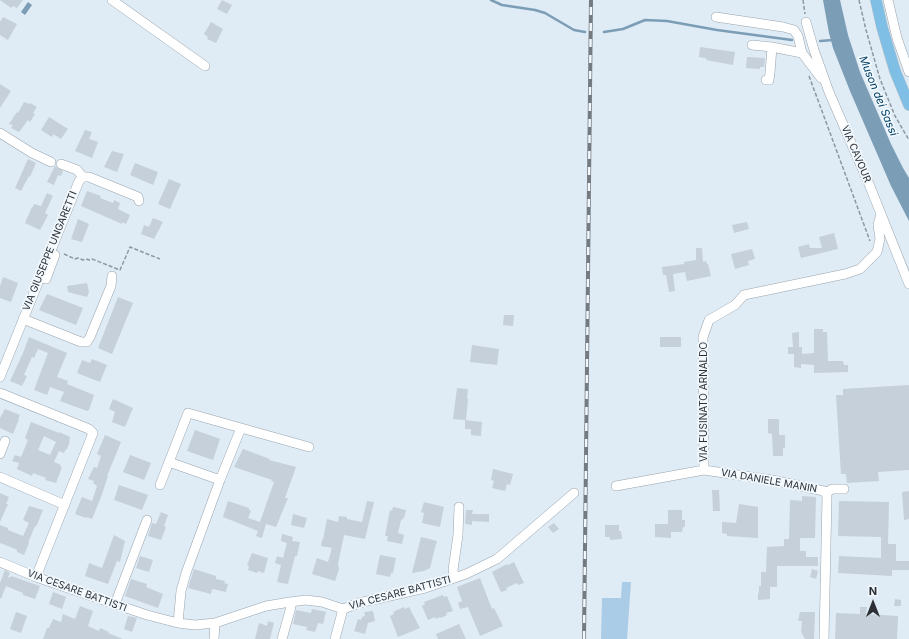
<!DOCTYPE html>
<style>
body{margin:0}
#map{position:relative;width:909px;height:639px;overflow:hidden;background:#dfebf5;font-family:Inter,sans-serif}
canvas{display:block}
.north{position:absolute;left:853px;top:583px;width:40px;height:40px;-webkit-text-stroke:3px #f1f8fe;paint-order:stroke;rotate:0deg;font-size:11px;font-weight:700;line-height:16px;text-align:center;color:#2c3034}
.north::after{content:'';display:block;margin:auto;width:14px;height:18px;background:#2c3034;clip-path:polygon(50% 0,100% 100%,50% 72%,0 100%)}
</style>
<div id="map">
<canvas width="909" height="639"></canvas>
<div class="north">N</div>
</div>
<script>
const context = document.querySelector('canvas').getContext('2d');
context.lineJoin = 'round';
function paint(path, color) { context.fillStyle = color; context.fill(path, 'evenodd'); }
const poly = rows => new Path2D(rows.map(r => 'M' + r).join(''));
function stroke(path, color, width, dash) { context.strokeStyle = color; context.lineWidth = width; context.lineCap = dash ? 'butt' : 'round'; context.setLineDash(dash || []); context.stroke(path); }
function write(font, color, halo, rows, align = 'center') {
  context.font = font + ' Inter,sans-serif'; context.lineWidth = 3.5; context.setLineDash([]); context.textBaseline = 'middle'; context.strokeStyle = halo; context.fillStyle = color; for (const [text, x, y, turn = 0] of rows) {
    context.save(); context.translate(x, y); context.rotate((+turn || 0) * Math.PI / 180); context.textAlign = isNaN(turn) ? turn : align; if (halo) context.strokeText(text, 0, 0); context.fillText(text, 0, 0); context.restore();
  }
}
const green = poly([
 [622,582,631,582,627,639,601,639,602,598,621,598]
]);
const water = poly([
 [823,0,840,0,848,35,860,72,891,144,903,168,909,178,909,221,891,186,850,91,833,48,829,33],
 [28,2,32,5,25,15,21,12]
]);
const stream = poly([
 [491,0,502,5,535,10,545,13,574,30,585,32],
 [604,32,623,29,645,20,667,21,717,30,792,40],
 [820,41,833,40]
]);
const building = poly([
 [0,0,23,0,17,8,13,6,11,8],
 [222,0,232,5,227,14,217,9],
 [3,17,17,24,8,40,0,35,0,22],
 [211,22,223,29,216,43,207,39,208,37,204,34],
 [700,47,735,52,733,65,706,60,706,58,699,57],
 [747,57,765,58,764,67,760,67,760,69,746,68],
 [0,84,11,91,0,108],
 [24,102,29,104,30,103,37,107,33,113,35,114,30,122,28,120,19,132,11,128,13,125,9,124,17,112,18,113],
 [49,117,68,129,61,139,53,134,52,137,41,130],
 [85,130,92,132,89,139,98,142,92,158,75,151],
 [112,151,124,154,117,172,104,167],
 [28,159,36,163,30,177,29,176,21,191,15,188],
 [135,163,158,172,153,185,130,175],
 [55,166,63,171,61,176,58,175,54,185,47,182],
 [169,179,181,184,170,209,158,204],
 [87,191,101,196,100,198,113,203,114,200,120,203,118,209,130,215,126,224,122,222,122,224,81,206],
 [47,193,53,196,45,213,48,215,40,230,25,223,32,207,33,207,34,204,41,206],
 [153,218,163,222,154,239,141,234,144,225,149,227],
 [78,219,89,224,82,242,71,239],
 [747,222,749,229,734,233,732,225],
 [834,233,838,249,801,258,798,247,809,244,810,248,822,248,819,237],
 [696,248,702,248,703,262,706,261,707,264,708,264,711,276,687,281,685,272,673,274,675,291,669,292,666,275,663,275,662,267,684,264,684,262,696,260],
 [752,249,755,259,748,261,749,265,735,269,731,254],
 [3,277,18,283,11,302,0,298,0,286],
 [87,283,89,292,87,297,68,292,67,286],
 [47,294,83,308,76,325,39,310],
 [118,297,133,303,112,354,98,348],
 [504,315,514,315,513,326,503,325],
 [814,329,823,329,823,332,827,332,828,361,843,361,844,365,848,365,848,372,814,373,814,365,801,364,801,368,794,367,794,354,788,354,788,347,793,347,792,333,799,332,799,347,802,347,802,354,814,353],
 [29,337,67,353,57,377,68,381,67,384,94,395,89,410,87,411,60,401,64,392,50,387,47,395,34,390,48,353,38,349,34,358,32,357,24,375,27,376,22,386,10,381,23,353],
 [660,337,681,337,681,347,660,347],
 [472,345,499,349,497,365,470,362],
 [92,359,107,365,100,382,77,373,82,360,90,363],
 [909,385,909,470,878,472,879,481,847,483,846,474,841,474,836,395,843,395,843,389],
 [457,388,468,389,467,399,468,399,466,420,453,419],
 [113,399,133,408,125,427,112,422,115,412,109,409],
 [5,409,20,415,18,419,19,419,13,434,0,428,0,418],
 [768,419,779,419,779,435,785,435,785,448,783,448,783,456,773,456,772,434,768,433],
 [465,420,482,422,481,436,471,435,471,429,465,429],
 [31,422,59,433,59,432,70,437,69,441,70,441,67,449,66,449,64,453,59,451,54,462,61,465,60,467,62,467,56,483,45,480,46,478,33,473,32,476,17,469,19,463,12,461,15,455,21,457,28,440,25,438],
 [44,436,56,442,50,455,38,450],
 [195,430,220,439,213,460,187,451],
 [105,435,121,442,107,476,108,476,101,497,92,519,87,517,86,518,75,514,82,497,92,501,97,486,93,483,94,481,88,479,94,467,97,468,101,456,97,454],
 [243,449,270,459,269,460,296,467,285,498,288,498,276,527,266,524,262,538,256,536,258,531,223,517,228,501,249,508,249,510,251,511,248,518,260,522,274,482,271,481,272,480,234,467],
 [130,455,151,463,144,480,123,472],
 [493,469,513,474,510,485,507,484,505,491,492,488,494,481,491,480],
 [119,485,148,495,142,510,114,500],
 [712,490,719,490,720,511,713,511],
 [909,491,909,519,904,520,902,492],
 [0,493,9,497,6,504,8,504,0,522],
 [802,496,816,497,815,538,800,538,800,551,806,551,806,557,818,557,818,566,777,566,777,587,770,587,770,599,758,600,758,593,759,593,759,586,761,586,761,572,766,572,767,547,784,546,784,539,789,539,790,500,802,501],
 [367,501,374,502,365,539,344,535,338,564,339,569,335,581,312,574,317,558,328,562,332,548,321,546,322,539,323,540,327,519,338,522,339,516,347,517,347,519,362,522],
 [839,501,889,502,888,544,896,544,896,561,909,561,909,570,892,570,892,576,838,573,839,556,881,558,881,537,838,536],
 [424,502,444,507,440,527,422,523,424,513,421,512],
 [739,504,758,507,758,538,727,536,727,534,722,533,722,522,736,523],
 [29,506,43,510,36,527,35,526,28,543,29,543,24,555,17,552,17,550,13,548,0,543,0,525,8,528,8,530,23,536,29,523,23,520],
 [393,507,406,510,404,518,401,520,398,533,404,535,402,544,387,541,388,536,385,536,390,510,392,511],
 [466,510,473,510,472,514,489,514,489,522,472,521,472,525,465,524],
 [668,510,682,510,682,520,685,520,685,527,683,527,682,532,671,532,671,538,655,537,655,524,668,524],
 [161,512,168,515,164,526,166,527,161,540,148,536,152,523,156,524],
 [293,514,307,518,304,528,291,525],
 [554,523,559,529,553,533,548,527],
 [605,525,619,525,619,531,621,531,622,539,610,540,610,537,605,537],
 [282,534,293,537,292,541,300,542,297,556,295,556,288,584,277,582,281,565,275,563,277,556,283,558,287,543,281,541],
 [114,535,125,541,120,562,117,561,108,584,85,576,89,563,102,568],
 [421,537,437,541,435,548,430,568,424,571,412,573],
 [252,553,268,558,264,573,258,571,257,573,248,570,249,566,247,565],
 [380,555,396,558,393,573,391,573,390,577,376,574],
 [140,556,153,560,149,572,136,568],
 [514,562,524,583,518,585,517,583,506,588,507,590,501,592,492,572,507,564,508,565],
 [194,569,216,576,216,579,225,581,224,583,228,584,226,592,212,589,211,594,188,588],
 [812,569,818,571,816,579,810,577],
 [5,570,10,573,8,577,10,578,11,576,40,586,35,599,23,595,23,593,6,586,1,599,0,598,0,583],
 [480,578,492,609,494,608,503,626,480,636,468,607,460,609,458,603,462,601,457,587],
 [131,579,147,584,146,587,163,594,158,608,125,596],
 [53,592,66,597,62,609,49,604],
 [443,595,444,597,447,596,453,611,446,613,447,615,441,618,440,617,436,619,435,617,428,620,422,606,425,604,424,602],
 [895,599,901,600,901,606,894,606],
 [80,606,93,611,88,626,99,631,100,628,109,632,108,633,123,639,43,639,47,628,49,628,53,619,61,622,63,614,75,619],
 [404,607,405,609,409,607,420,628,398,637,390,616,394,614,393,612],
 [860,607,867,607,866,614,898,616,897,639,835,639,836,613,860,614],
 [312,609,326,612,323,624,318,623,315,632,306,630,307,627,293,624,296,610,311,613],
 [373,611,375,621,368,623,365,634,354,631,358,619,361,620,362,617,365,616,364,612],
 [16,612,27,616,21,633,10,629],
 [800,612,815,612,814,639,805,639,801,632,802,621,798,621],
 [128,616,137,618,132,632,124,629],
 [268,621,274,623,270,639,255,639,259,623,267,626],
 [459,624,466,639,438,639,436,634]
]);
const path = poly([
 [803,0,805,14],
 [859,0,866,30,880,79,895,116,909,140],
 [809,76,870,241],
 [64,254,75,259,78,258,83,260,86,259,89,260,92,259,120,270,130,247,160,259]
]);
const minor = poly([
 [112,0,205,66],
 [888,0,897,38,909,72],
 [716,17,783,27,794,30,798,36,802,53],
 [806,22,814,50,829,92,869,184,909,284],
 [752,45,772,47,802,53,821,78],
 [766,80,769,80,770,73,772,47],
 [0,133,32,153,51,162],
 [61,164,77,170,83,177],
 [40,277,46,279,55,255],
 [23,319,81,342,87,342,90,337,111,286,112,276],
 [0,377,79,181,83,177,89,177,138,197,139,201],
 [0,393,89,429,93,433,36,577],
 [241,428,309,447],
 [0,454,5,441],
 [704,470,703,337,709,320,735,305,744,295,845,274,860,269,877,252,880,239,878,225,881,214],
 [0,477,65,505],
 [160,485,169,462],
 [616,486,704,470,772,480,824,491,827,496,824,639],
 [826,493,832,489,844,489],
 [0,562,36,577,147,615,178,623,195,625,215,623,266,606,290,602,306,600,322,602,343,609,359,603,425,588,466,574,497,559,574,493],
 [455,578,453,570,458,535,459,507],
 [115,604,147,520],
 [178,623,181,591,186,573,220,480,241,428,188,413,169,462,220,480],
 [214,639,215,623],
 [282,639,291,607,290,602],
 [335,639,343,609]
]);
const major = poly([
 [876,0,882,27,895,71,909,105]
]);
const rail = poly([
 [584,639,591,0]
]);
const streetNames = [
 ["VIA CAVOUR",856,154,67],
 ["VIA GIUSEPPE UNGARETTI",50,251,-68],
 ["VIA FUSINATO ARNALDO",704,402,-90],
 ["VIA DANIELE MANIN",769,481,10],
 ["VIA CESARE BATTISTI",77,591,20],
 ["VIA CESARE BATTISTI",400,593,-15]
];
const waterNames = [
 ["Muson dei Sassi",878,96,68]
];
paint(green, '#abcce6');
paint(water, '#7c9db6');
stroke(stream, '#7c9db6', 2.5);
paint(building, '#c5d0da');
stroke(minor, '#99a4ad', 10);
stroke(major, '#c8c9ca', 12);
stroke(path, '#8e979e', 1.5, [4, 2]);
stroke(minor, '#fff', 9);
stroke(major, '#7fbee5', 11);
stroke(rail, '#737a80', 4);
stroke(rail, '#f1f8fe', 2.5, [8]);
write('10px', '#2c3034', '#f1f8fe', streetNames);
write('italic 11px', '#054164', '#f1f8fe', waterNames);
</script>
